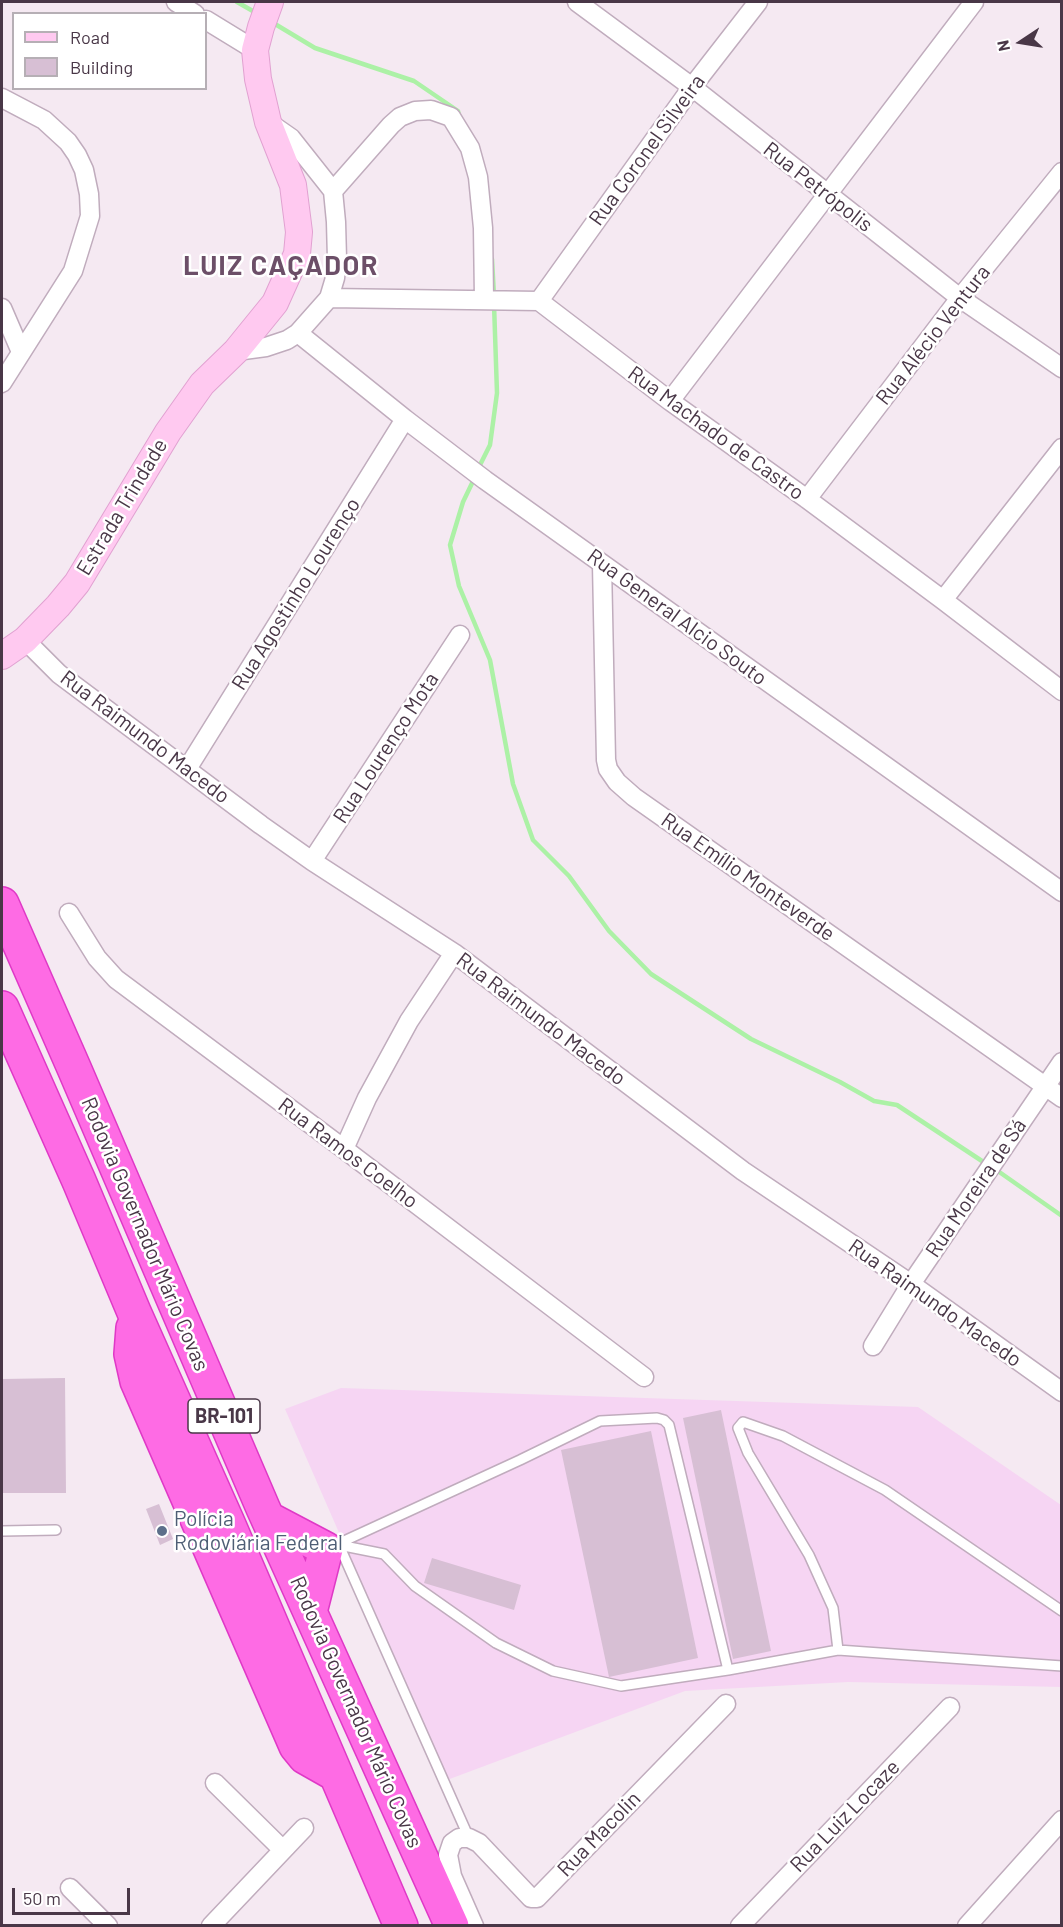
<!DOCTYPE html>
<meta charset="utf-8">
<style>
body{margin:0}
#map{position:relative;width:1063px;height:1927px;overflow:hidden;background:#f5e9f2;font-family:Barlow,sans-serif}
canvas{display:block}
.frame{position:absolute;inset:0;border:3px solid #493747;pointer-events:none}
.legend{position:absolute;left:12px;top:12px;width:195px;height:78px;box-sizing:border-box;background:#fff;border:2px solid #b6afb5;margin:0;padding:8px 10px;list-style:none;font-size:18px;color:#493747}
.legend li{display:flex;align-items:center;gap:12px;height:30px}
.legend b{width:30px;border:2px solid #b6afb5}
.north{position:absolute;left:991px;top:12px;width:60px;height:60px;-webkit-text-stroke:4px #fff;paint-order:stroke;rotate:258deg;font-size:16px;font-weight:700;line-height:24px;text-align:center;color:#493747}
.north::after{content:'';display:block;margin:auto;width:21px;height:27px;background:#493747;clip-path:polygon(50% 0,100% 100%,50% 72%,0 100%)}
.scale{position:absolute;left:12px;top:1888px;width:118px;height:27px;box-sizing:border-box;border:3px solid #493747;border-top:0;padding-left:8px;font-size:18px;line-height:21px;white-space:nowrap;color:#493747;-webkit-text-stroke:4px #fff;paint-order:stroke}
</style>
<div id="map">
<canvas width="1063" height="1927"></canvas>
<div class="frame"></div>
<ul class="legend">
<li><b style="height:8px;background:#ffc9f0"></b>Road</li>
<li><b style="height:16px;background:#d7bfd4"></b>Building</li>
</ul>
<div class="north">N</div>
<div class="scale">50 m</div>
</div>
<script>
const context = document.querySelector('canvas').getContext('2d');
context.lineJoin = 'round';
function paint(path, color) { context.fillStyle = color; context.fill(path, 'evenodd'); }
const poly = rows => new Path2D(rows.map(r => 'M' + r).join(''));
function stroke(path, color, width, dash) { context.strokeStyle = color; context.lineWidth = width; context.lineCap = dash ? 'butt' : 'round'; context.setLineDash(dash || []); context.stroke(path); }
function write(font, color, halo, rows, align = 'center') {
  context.font = font + ' Barlow,sans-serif'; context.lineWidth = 5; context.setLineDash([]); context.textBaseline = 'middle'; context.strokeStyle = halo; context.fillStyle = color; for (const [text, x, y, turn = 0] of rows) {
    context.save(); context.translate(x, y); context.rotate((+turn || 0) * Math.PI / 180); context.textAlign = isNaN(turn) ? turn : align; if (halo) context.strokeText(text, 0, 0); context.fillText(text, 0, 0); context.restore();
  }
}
const commercial = poly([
 [341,1388,918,1407,1061,1505,1061,1687,848,1682,685,1691,447,1780,285,1409]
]);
const stream = poly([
 [237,2,258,14],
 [270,21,315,48,414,81,458,111,459,115],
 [492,259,494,295],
 [478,469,490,445,497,393,494,304],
 [475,477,463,502,450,545,459,586,490,660,513,784,533,840,569,876,609,931,651,974,751,1039,840,1082,874,1101,897,1105,988,1165],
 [995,1169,1062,1216]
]);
const building = poly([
 [65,1378,66,1493,2,1493,2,1379],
 [721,1410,771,1651,733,1659,683,1418],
 [651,1431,698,1658,609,1677,561,1450],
 [159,1504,173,1539,160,1545,146,1509],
 [432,1558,521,1585,514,1610,424,1583]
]);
const lane = poly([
 [2,1531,56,1530],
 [339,1545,384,1554,415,1586,496,1643,553,1671,621,1686,728,1670],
 [339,1545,469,1838],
 [331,1547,520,1460,600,1421,657,1418,664,1420,669,1425,728,1670,838,1650,1062,1666],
 [838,1650,833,1608,809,1555,748,1453,738,1428,743,1422,783,1436,885,1490,1062,1611]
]);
const street = poly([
 [176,2,195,14],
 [577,2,692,87,960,298,1062,368],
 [206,20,255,50],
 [2,98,44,120,68,142,77,155,84,170,89,194,90,216,73,271,2,383],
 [333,191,391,125,400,117,415,111,431,110,451,117,470,148,478,177,483,228,484,299],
 [329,298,539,301,670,401,807,499,943,600,1062,691],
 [539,301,692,87,758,2],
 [2,308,21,352],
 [298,333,405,419,485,480,1062,892],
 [236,351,266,347,287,340,298,333,329,298,335,278,337,259,336,222,333,191,291,138,268,122],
 [670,401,974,2],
 [807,499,960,298,1062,172],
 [602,564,606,760,608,769,617,782,634,797,1062,1098],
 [943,600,1062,448],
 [25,640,59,674,261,825,312,861,454,953,743,1171,911,1284,1062,1392],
 [187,769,405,419],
 [312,861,460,635],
 [69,913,97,958,116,979,344,1149,644,1377],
 [344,1149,367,1098,409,1021,454,953],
 [873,1346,911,1284,1062,1062],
 [215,1783,283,1850],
 [70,1888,108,1926],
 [211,1926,304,1828],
 [474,1926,452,1876,448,1855,452,1843,459,1838,469,1838,479,1843,531,1898,537,1898,726,1704],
 [740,1926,950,1707],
 [967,1926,1062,1820]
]);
const secondary = poly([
 [2,656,25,640,58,606,77,583,168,432,202,384,236,351,275,303,297,254,299,232,293,185,268,122,258,79,255,50,261,27,270,2]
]);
const highway = poly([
 [2,904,74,1068,263,1508,452,1926],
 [2,1008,79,1181,134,1312,228,1523,401,1926],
 [133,1328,131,1354,137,1381,296,1746,305,1757,335,1774],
 [269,1519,326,1549,310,1612]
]);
const markers = [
 [162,1531,6,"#5c6f8a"]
];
const shields = [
 [224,1416,72]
];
const shieldNames = [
 ["BR-101",224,1416]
];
const streetNames = [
 ["Rua Coronel Silveira",647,150,-54],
 ["Rua Petrópolis",818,187,38],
 ["Rua Alécio Ventura",933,335,-52],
 ["Rua Machado de Castro",716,433,36],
 ["Estrada Trindade",122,507,-59],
 ["Rua Agostinho Lourenço",296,594,-58],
 ["Rua General Alcio Souto",677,617,36],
 ["Rua Raimundo Macedo",145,737,37],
 ["Rua Lourenço Mota",386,748,-57],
 ["Rua Emílio Monteverde",748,877,35],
 ["Rua Raimundo Macedo",541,1019,37],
 ["Rua Ramos Coelho",348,1153,37],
 ["Rua Moreira de Sá",976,1188,-56],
 ["Rodovia Governador Mário Covas",145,1234,67],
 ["Rua Raimundo Macedo",935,1303,35],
 ["Rodovia Governador Mário Covas",356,1712,66],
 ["Rua Luiz Locaze",845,1816,-46],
 ["Rua Macolin",599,1834,-46]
];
const serviceNames = [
 ["Polícia",174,1519],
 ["Rodoviária Federal",174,1543]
];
const districtNames = [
 ["LUIZ CAÇADOR",281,266]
];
paint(commercial, '#f6d5f3');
stroke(stream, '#acf1a6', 4.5);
paint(building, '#d7bfd4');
stroke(lane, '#c0acbd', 12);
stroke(street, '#c0acbd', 21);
stroke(secondary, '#e1a1d1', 28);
stroke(highway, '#df39c6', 36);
stroke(lane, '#fff', 9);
stroke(street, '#fff', 18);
stroke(secondary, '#ffc9f0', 26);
stroke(highway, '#fe6be4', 33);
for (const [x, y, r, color] of markers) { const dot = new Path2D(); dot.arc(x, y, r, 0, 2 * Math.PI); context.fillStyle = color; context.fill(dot); stroke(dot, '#fff', 2); }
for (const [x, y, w] of shields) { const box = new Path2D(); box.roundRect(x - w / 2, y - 17, w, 34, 4.5); context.fillStyle = '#fff'; context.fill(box); stroke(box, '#493747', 1.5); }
write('bold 20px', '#493747', null, shieldNames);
write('21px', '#493747', '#fff', streetNames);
write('21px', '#4e5e75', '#fff', serviceNames, 'left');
context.letterSpacing = '1.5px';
write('bold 27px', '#6c4f68', '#fff', districtNames);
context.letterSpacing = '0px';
</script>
